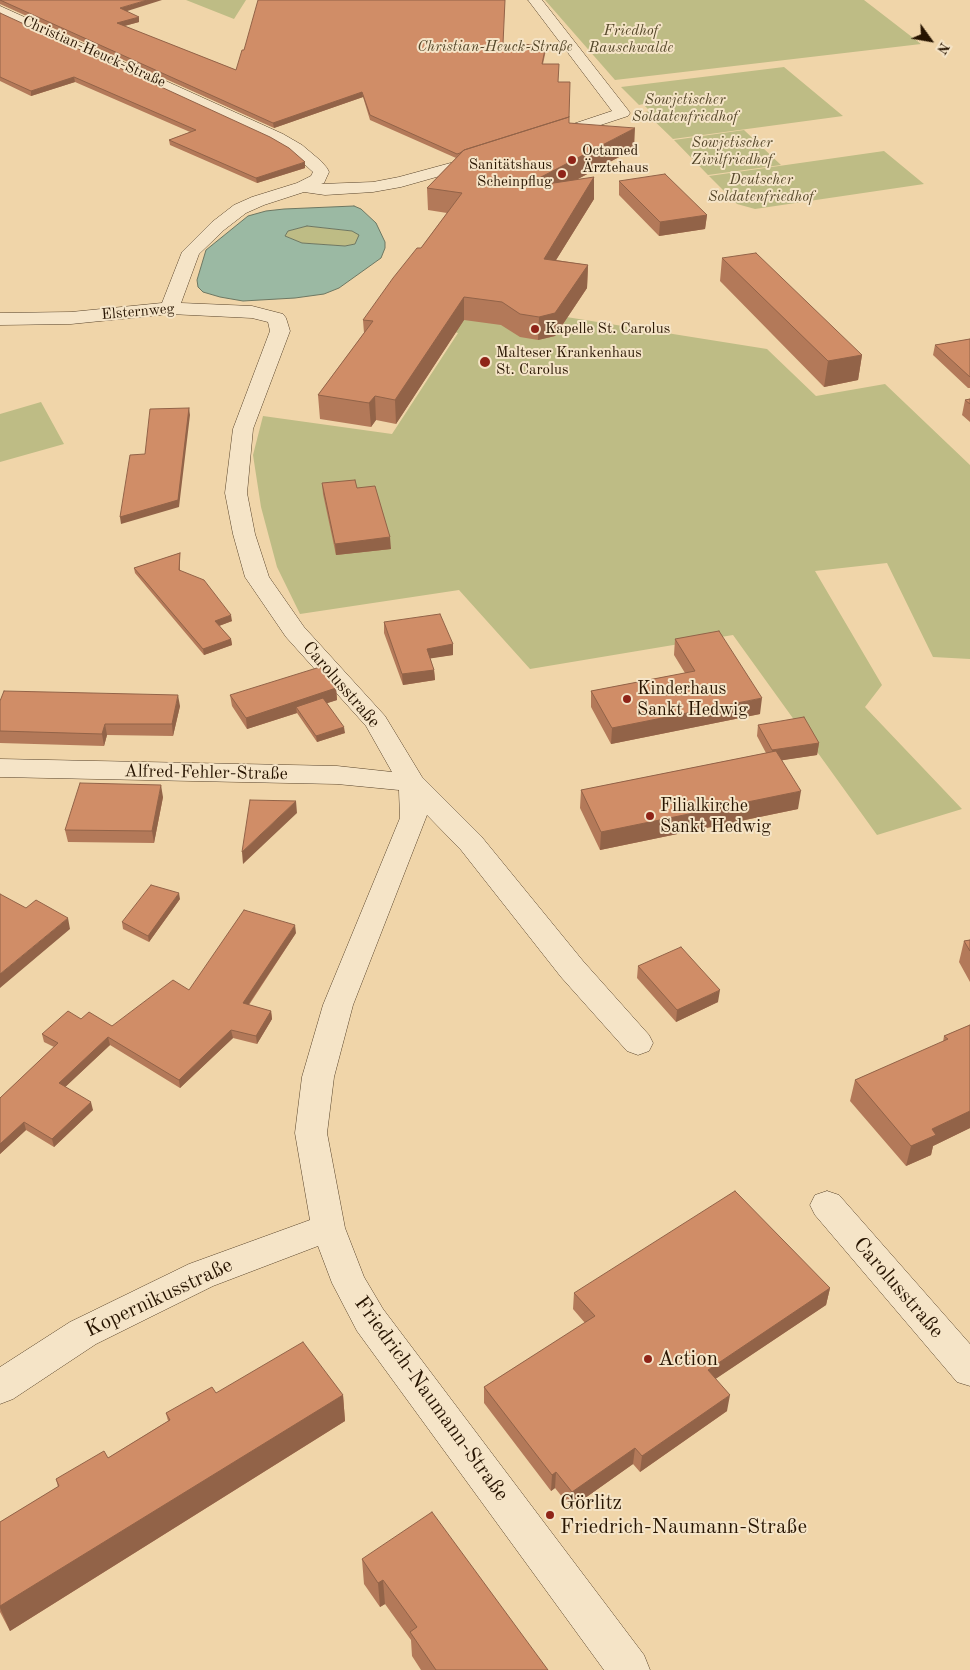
<!DOCTYPE html>
<meta charset="utf-8">
<style>
body{margin:0}
#map{position:relative;width:970px;height:1670px;overflow:hidden;background:#f0d5a9;font-family:"Old Standard TT",serif}
canvas{display:block}
.north{position:absolute;left:905px;top:15px;width:50px;height:50px;-webkit-text-stroke:4px #f5e4c7;paint-order:stroke;rotate:122deg;font-size:14px;font-weight:700;line-height:20px;text-align:center;color:#271401}
.north::after{content:'';display:block;margin:auto;width:18px;height:22px;background:#271401;clip-path:polygon(50% 0,100% 100%,50% 72%,0 100%)}
</style>
<div id="map">
<canvas width="970" height="1670"></canvas>
<div class="north">N</div>
</div>
<script>
const context = document.querySelector('canvas').getContext('2d');
context.lineJoin = 'round';
function paint(path, color) { context.fillStyle = color; context.fill(path, 'evenodd'); }
const poly = rows => new Path2D(rows.map(r => 'M' + r).join(''));
function stroke(path, color, width, dash) { context.strokeStyle = color; context.lineWidth = width; context.lineCap = dash ? 'butt' : 'round'; context.setLineDash(dash || []); context.stroke(path); }
function write(font, color, halo, rows, align = 'center') {
  context.font = font + ' "Old Standard TT",serif'; context.lineWidth = 4; context.setLineDash([]); context.textBaseline = 'middle'; context.strokeStyle = halo; context.fillStyle = color; for (const [text, x, y, turn = 0] of rows) {
    context.save(); context.translate(x, y); context.rotate((+turn || 0) * Math.PI / 180); context.textAlign = isNaN(turn) ? turn : align; if (halo) context.strokeText(text, 0, 0); context.fillText(text, 0, 0); context.restore();
  }
}
const green = poly([
 [186,0,246,0,234,19],
 [545,0,864,0,921,44,615,80],
 [784,67,843,116,673,139,645,112,650,111,643,104,639,105,621,87],
 [744,130,781,165,708,175,674,140],
 [884,151,924,184,755,209,737,204,709,176],
 [307,226,352,231,360,235,355,244,345,246,302,243,285,236,288,231],
 [466,301,767,349,816,396,885,384,970,465,970,659,933,657,887,563,815,571,882,685,865,707,962,809,877,835,733,635,530,669,459,590,300,614,277,567,261,507,253,455,263,416,392,434,458,333,445,330],
 [41,402,64,444,0,462,0,414]
]);
const water = poly([
 [354,206,361,209,376,223,385,242,385,248,381,258,339,288,324,294,295,298,243,301,220,297,203,292,198,287,197,280,206,250,248,216,266,211,284,209,354,206],
 [307,226,352,231,359,235,355,244,345,246,302,243,285,236,288,231,307,226]
]);
const street = poly([
 [528,0,542,0,628,110,630,113,628,116,558,139,546,139,544,136,546,133,612,111,528,0],
 [0,6,283,134,302,145,321,161,327,168,329,172,324,183,321,184,373,182,399,177,480,155,486,157,488,160,486,163,401,187,373,192,325,195,304,192,264,205,246,213,224,230,199,254,181,303,252,306,283,314,286,318,290,331,253,429,247,493,255,534,269,577,304,627,385,716,422,777,481,836,583,961,649,1035,653,1043,649,1051,638,1055,627,1051,561,977,461,850,427,815,353,1005,334,1077,327,1133,345,1228,364,1277,383,1309,644,1655,650,1670,604,1670,357,1331,332,1283,318,1246,213,1286,96,1344,13,1399,0,1404,0,1367,70,1322,189,1264,310,1220,295,1133,302,1077,323,1005,400,818,399,790,337,784,0,777,0,759,337,766,392,772,366,726,286,637,245,577,233,534,225,493,233,429,270,331,268,322,252,318,170,314,71,324,0,325,0,313,71,312,162,303,182,252,212,222,234,205,252,197,297,183,311,176,313,172,290,151,271,140,0,15,0,6],
 [827,1191,839,1195,970,1344,970,1386,957,1382,815,1215,810,1205,815,1195,827,1191]
]);
const wall = poly([
 [0,0,126,11,139,22,124,26,236,70,503,44,546,50,543,64,558,82,569,123,634,149,576,180,594,177,594,199,556,260,588,265,587,288,555,336,538,340,520,337,501,325,464,320,396,424,376,420,371,427,320,419,318,395,364,333,363,320,421,248,447,213,428,210,427,188,456,158,370,120,363,97,274,128,0,4],
 [0,13,305,168,257,183,170,145,169,140,190,132,75,82,31,96,0,81],
 [619,181,707,215,705,229,659,236,619,195],
 [722,258,862,355,858,380,824,387,720,281],
 [970,339,970,388,968,388,933,355,935,345],
 [970,399,970,422,962,415,965,400],
 [322,483,357,488,391,549,336,555,323,494],
 [180,553,180,571,232,621,219,626,231,639,232,645,204,655,135,573,134,568],
 [384,622,453,644,453,655,430,658,434,670,435,680,403,685,384,633],
 [675,639,760,714,611,744,591,707,591,691,685,673,674,655],
 [336,688,337,700,327,703,345,733,317,742,297,713,247,729,232,706,230,695],
 [0,701,180,706,173,736,107,735,104,746,0,743],
 [758,725,819,743,817,755,782,760,798,809,600,850,580,808,581,790,766,753,757,736],
 [163,797,154,843,68,842,65,830],
 [180,899,149,942,123,929,122,922],
 [296,933,249,1005,271,1011,272,1019,257,1044,233,1038,180,1088,110,1045,65,1087,93,1110,54,1147,26,1130,0,1154,0,1098,54,1047,44,1042,42,1034,81,1019,112,1026,189,990],
 [970,940,970,982,959,962,964,941],
 [638,966,718,1002,676,1022,637,978],
 [970,1025,970,1128,933,1146,931,1155,906,1166,850,1101,855,1080,943,1042,944,1036],
 [830,1288,826,1305,715,1379,727,1411,640,1472,633,1464,571,1508,555,1488,551,1491,484,1403,484,1387,585,1323,573,1309,574,1293],
 [216,1393,343,1395,345,1421,10,1631,0,1612,0,1522,58,1487,56,1479,108,1458,168,1421,166,1413],
 [362,1559,548,1670,421,1670,412,1656,411,1640,385,1604,380,1607,364,1584]
]);
const shadedWall = poly([
 [147,0,162,0,121,13,120,8],
 [139,17,139,22,117,28,117,23],
 [74,77,75,82,31,96,31,91],
 [362,92,363,97,274,128,273,123],
 [635,128,634,149,520,210,520,188],
 [305,162,305,168,257,183,256,178],
 [594,177,594,199,543,281,544,259],
 [707,215,705,229,659,236,660,222],
 [588,265,587,288,555,336,538,340,539,317],
 [464,297,464,320,396,424,395,400],
 [862,355,858,380,824,387,828,361],
 [375,396,376,420,371,427,369,403],
 [189,408,190,415,179,507,121,524,120,517],
 [390,537,391,549,336,555,335,544],
 [231,615,232,621,216,627,215,621],
 [231,639,232,645,204,655,203,649],
 [453,644,453,655,427,659,427,649],
 [434,670,435,680,403,685,402,674],
 [336,688,337,700,300,712,296,707,297,713,247,729,246,718],
 [178,695,180,706,173,736,172,724],
 [762,698,760,714,611,744,612,728],
 [105,724,107,735,104,746,102,734],
 [344,727,345,733,317,742,316,736],
 [819,743,817,755,771,762,772,750],
 [161,785,163,797,154,843,152,831],
 [801,791,798,809,600,850,601,832],
 [296,801,297,813,243,864,242,852],
 [179,893,180,899,149,942,148,936],
 [68,918,70,929,0,988,0,974],
 [295,925,296,933,244,1011,243,1003],
 [720,990,718,1002,676,1022,677,1010],
 [271,1011,272,1019,257,1044,256,1036],
 [231,1030,233,1038,180,1088,179,1080],
 [108,1037,110,1045,61,1091,59,1083],
 [91,1102,93,1110,54,1147,52,1139],
 [970,1111,970,1128,933,1146,931,1155,906,1166,911,1146,932,1129],
 [24,1122,26,1130,0,1154,0,1144],
 [830,1288,826,1305,705,1386,708,1370],
 [343,1395,345,1421,10,1631,0,1608,0,1606],
 [730,1395,727,1411,640,1472,642,1456],
 [635,1448,633,1464,571,1508,572,1492],
 [556,1472,555,1488,551,1491,552,1475],
 [383,1580,385,1604,380,1607,378,1583]
]);
const building = poly([
 [0,0,147,0,120,8,139,17,117,23,236,70,242,50,244,50,258,0,505,0,503,44,546,45,542,64,559,64,558,82,570,82,569,117,464,150,460,153,457,154,370,115,362,92,273,123,0,0],
 [0,13,270,137,289,148,305,162,256,178,169,140,196,130,74,77,31,91,0,77,0,13],
 [569,117,569,123,635,128,520,188,594,177,544,259,588,265,555,313,539,317,520,314,502,302,464,297,395,400,375,396,369,403,318,395,373,321,363,320,393,278,417,248,421,248,462,193,427,188,464,150,569,117],
 [665,174,707,215,660,222,619,181,665,174],
 [756,253,862,355,828,361,722,258,756,253],
 [970,339,970,377,935,345,970,339],
 [970,399,970,404,965,400,970,399],
 [189,408,178,500,120,517,130,455,145,454,150,409,189,408],
 [355,480,357,488,375,486,390,537,335,544,322,483,355,480],
 [180,553,179,570,204,580,231,615,215,621,231,639,203,649,134,568,180,553],
 [440,614,453,644,427,649,434,670,402,674,384,622,440,614],
 [719,631,762,698,612,728,591,691,695,671,675,639,719,631],
 [320,667,335,683,336,688,246,718,230,695,320,667],
 [4,691,178,695,172,724,105,724,102,734,0,731,0,701,4,691],
 [323,698,344,727,316,736,296,707,323,698],
 [804,717,819,743,772,750,758,725,804,717],
 [776,751,801,791,601,832,581,790,776,751],
 [80,783,161,785,152,831,65,830,80,783],
 [250,800,296,801,242,852,250,800],
 [151,885,179,893,148,936,122,922,151,885],
 [0,894,26,908,36,900,68,918,0,974,0,894],
 [244,910,295,925,243,1003,271,1011,256,1036,231,1030,179,1080,108,1037,59,1083,91,1102,52,1139,24,1122,0,1144,0,1098,58,1043,42,1034,68,1011,81,1019,89,1012,112,1026,173,980,189,990,244,910],
 [970,940,970,951,964,941,970,940],
 [681,947,720,990,677,1010,638,966,681,947],
 [970,1025,970,1111,932,1129,936,1135,911,1146,855,1080,948,1039,944,1036,970,1025],
 [735,1191,830,1288,708,1370,730,1395,642,1456,635,1448,572,1492,556,1472,552,1475,484,1387,595,1316,574,1293,735,1191],
 [303,1342,343,1395,0,1606,0,1522,59,1486,56,1479,104,1451,108,1458,170,1420,166,1413,212,1387,216,1393,303,1342],
 [432,1512,548,1670,436,1670,410,1632,417,1627,383,1580,378,1583,362,1559,432,1512]
]);
const markers = [
 [572,160,5,"#8f2418"],
 [562,174,5,"#8f2418"],
 [535,329,5,"#8f2418"],
 [485,362,6,"#8f2418"],
 [627,699,5,"#8f2418"],
 [650,816,5,"#8f2418"],
 [648,1359,5,"#8f2418"],
 [550,1515,5,"#8f2418"]
];
const farParknames = [
 ["Friedhof",631,31],
 ["Rauschwalde",631,48],
 ["Christian-Heuck-Straße",495,47],
 ["Sowjetischer",685,100],
 ["Soldatenfriedhof",685,117],
 ["Sowjetischer",732,143],
 ["Zivilfriedhof",732,160],
 ["Deutscher",761,180],
 ["Soldatenfriedhof",761,197]
];
const farStreetnames = [
 ["Christian-Heuck-Straße",94,52,24],
 ["Elsternweg",138,312,-5]
];
const farPoinames = [
 ["Octamed",582,151],
 ["Ärztehaus",582,168],
 ["Sanitätshaus",552,165,"right"],
 ["Scheinpflug",552,182,"right"],
 ["Kapelle St. Carolus",545,329],
 ["Malteser Krankenhaus",496,353],
 ["St. Carolus",496,370]
];
const streetNames = [
 ["Carolusstraße",341,685,49],
 ["Alfred-Fehler-Straße",206,773,1]
];
const poiNames = [
 ["Kinderhaus",637,689],
 ["Sankt Hedwig",637,710],
 ["Filialkirche",660,806],
 ["Sankt Hedwig",660,827]
];
const nearStreetnames = [
 ["Carolusstraße",898,1288,49],
 ["Kopernikusstraße",159,1298,-25],
 ["Friedrich-Naumann-Straße",431,1399,54]
];
const nearPoinames = [
 ["Action",658,1359],
 ["Görlitz",560,1503],
 ["Friedrich-Naumann-Straße",560,1527]
];
paint(green, '#bebc85');
paint(water, '#9bb9a3');
stroke(water, '#6d7762', 1);
stroke(street, '#59442b', 1);
paint(street, '#f5e4c7');
paint(wall, '#b37959');
paint(shadedWall, '#926348');
paint(building, '#d08d67');
stroke(building, '#926348', 1);
for (const [x, y, r, color] of markers) { const dot = new Path2D(); dot.arc(x, y, r, 0, 2 * Math.PI); context.fillStyle = color; context.fill(dot); stroke(dot, '#f5e4c7', 2); }
write('italic 15px', '#544629', '#f5e4c7', farParknames);
write('15px', '#271401', '#f5e4c7', farStreetnames);
write('15px', '#271401', '#f5e4c7', farPoinames, 'left');
write('18px', '#271401', '#f5e4c7', streetNames);
write('18px', '#271401', '#f5e4c7', poiNames, 'left');
write('21px', '#271401', '#f5e4c7', nearStreetnames);
write('21px', '#271401', '#f5e4c7', nearPoinames, 'left');
</script>
